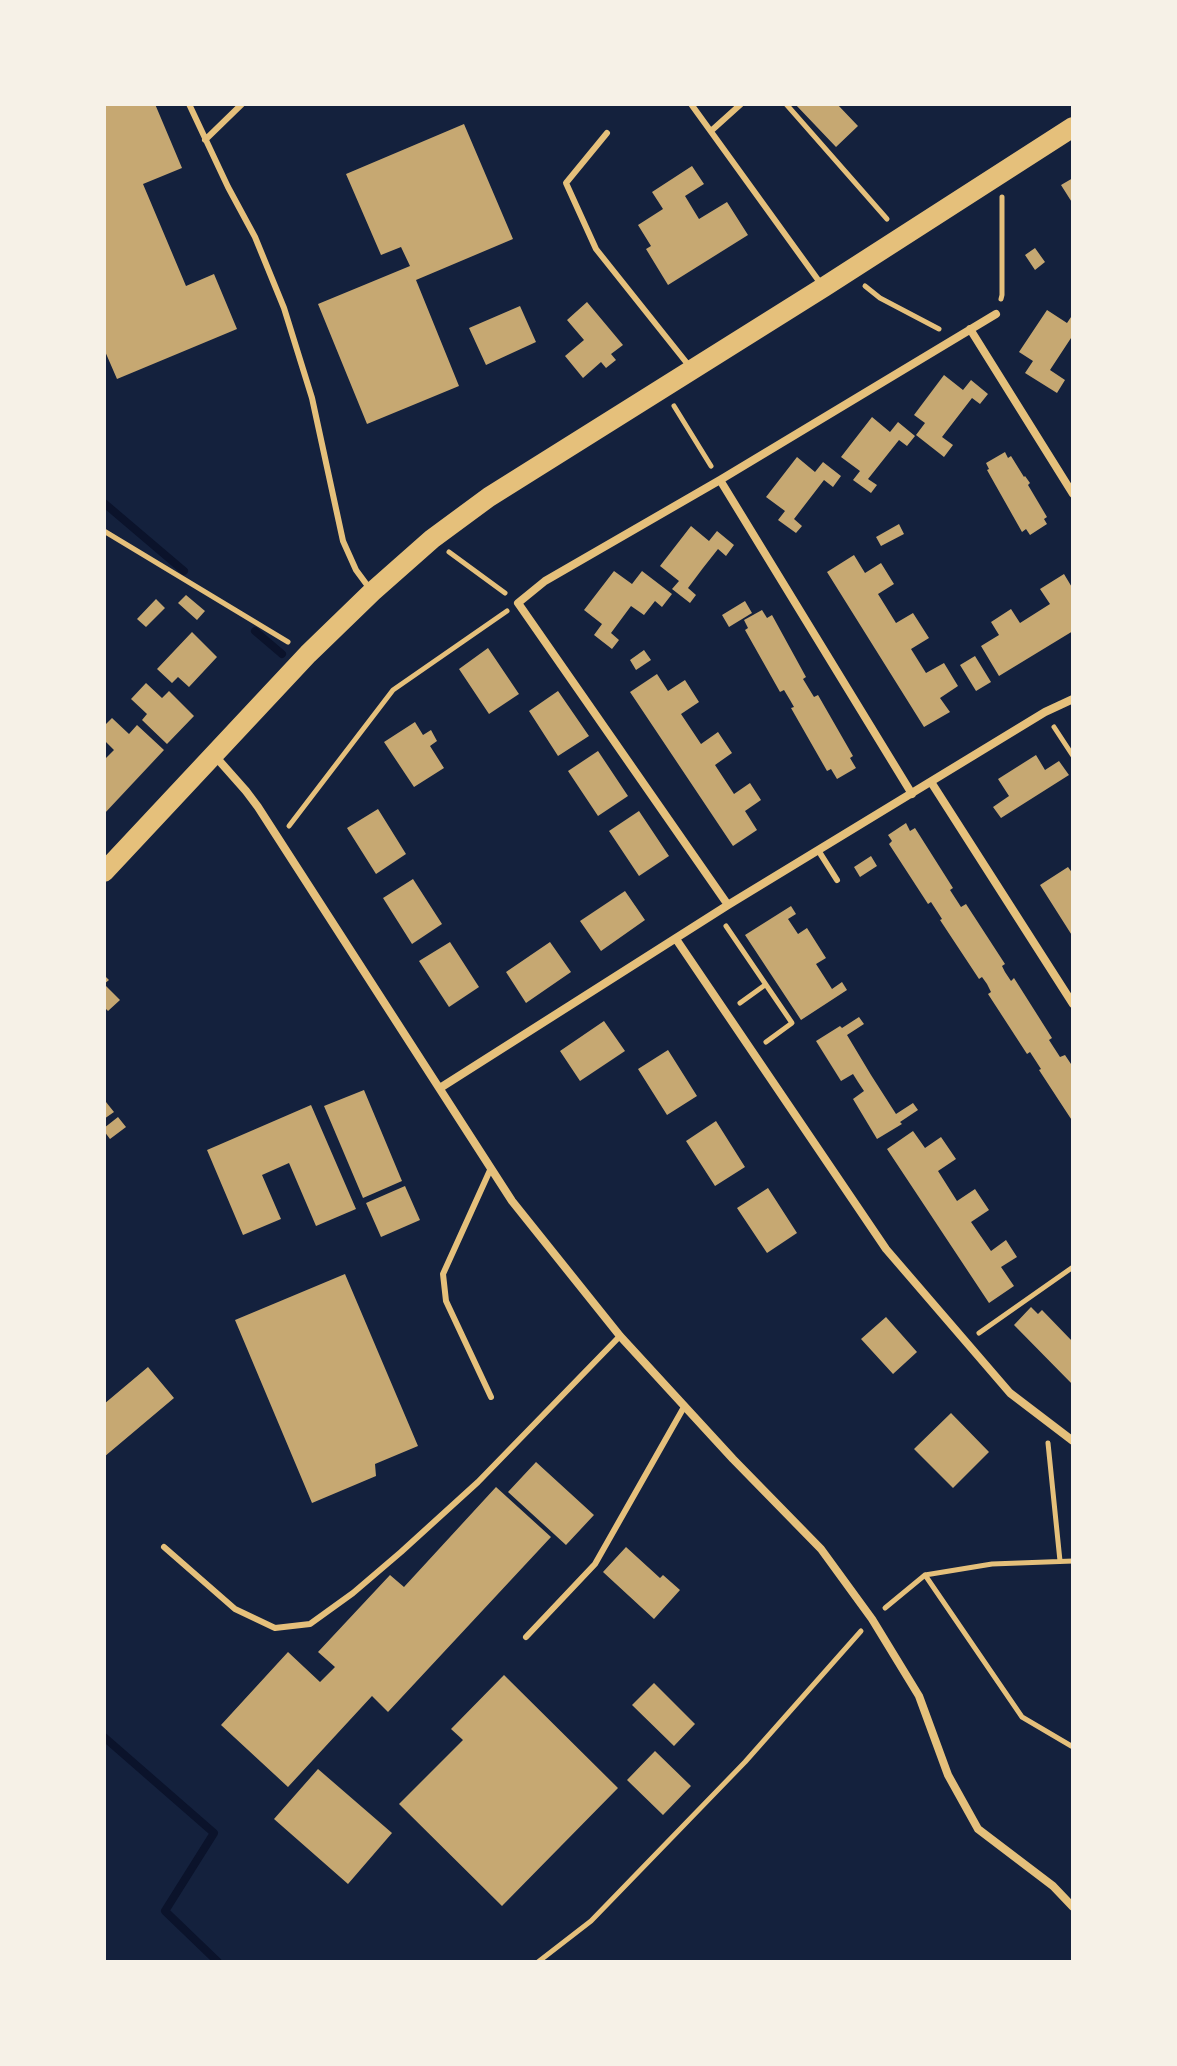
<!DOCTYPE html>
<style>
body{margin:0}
#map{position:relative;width:1177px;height:2066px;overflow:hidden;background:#14213d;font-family:"Alegreya Sans",sans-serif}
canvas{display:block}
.frame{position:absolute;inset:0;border:106px solid #f6f1e7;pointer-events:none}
</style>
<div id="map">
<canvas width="1177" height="2066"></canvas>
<div class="frame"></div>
</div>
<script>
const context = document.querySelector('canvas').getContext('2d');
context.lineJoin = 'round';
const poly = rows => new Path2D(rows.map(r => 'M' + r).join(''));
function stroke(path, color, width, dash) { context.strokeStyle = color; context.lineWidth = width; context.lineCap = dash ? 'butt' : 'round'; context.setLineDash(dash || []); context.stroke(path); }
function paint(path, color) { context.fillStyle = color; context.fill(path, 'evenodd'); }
const stream = poly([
 [104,503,184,571],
 [255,631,282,654],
 [104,1737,214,1833,165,1911,218,1962]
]);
const building = poly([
 [104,104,155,104,182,168,143,184,186,286,214,274,237,329,117,379,104,349],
 [795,104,837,104,858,126,836,147],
 [464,124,513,239,416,280,459,386,367,424,318,304,410,266,401,247,381,255,346,174],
 [692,166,704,184,685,196,699,219,727,202,748,235,668,285,646,249,651,246,638,225,663,209,652,192],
 [1073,178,1073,204,1061,185],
 [1035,248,1045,262,1035,270,1025,255],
 [587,302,623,345,611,354,616,360,606,368,601,362,583,378,565,356,584,340,567,320],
 [520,306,536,342,486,365,469,328],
 [1047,310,1067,323,1073,314,1073,335,1050,370,1065,380,1057,393,1025,373,1033,361,1019,352],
 [944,375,963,390,971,380,988,394,980,404,972,398,942,437,953,445,944,457,916,435,925,423,914,415],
 [872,417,890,432,898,422,915,436,907,446,899,440,868,479,877,485,871,493,853,480,860,471,841,457],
 [1005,452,1008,458,1011,456,1024,477,1025,476,1030,483,1028,485,1047,517,1044,519,1047,524,1030,535,1026,529,1022,532,987,470,989,469,986,463],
 [797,457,815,472,823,462,841,476,833,487,824,480,794,519,802,526,796,533,778,520,785,511,766,497],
 [899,524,904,534,881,546,876,537],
 [691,526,709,541,717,531,734,545,726,556,718,549,703,568,688,588,696,595,690,603,672,589,679,581,660,566],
 [854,555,865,573,881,563,894,584,878,594,896,623,913,613,929,638,911,649,926,673,944,663,958,686,940,698,950,712,924,727,827,572],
 [614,571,632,584,642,571,672,594,662,607,655,601,644,615,631,606,611,633,619,640,612,649,594,635,602,624,584,610],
 [1064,574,1073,589,1073,631,999,676,981,646,999,635,991,622,1011,609,1020,623,1050,604,1040,589],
 [186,595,205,611,197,620,178,603],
 [156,599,165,608,146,627,137,619],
 [745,601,752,613,729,627,722,615],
 [762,610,767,618,772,615,806,677,803,679,814,697,818,695,853,756,850,758,856,768,837,779,831,769,827,771,791,708,794,707,790,700,784,690,780,692,745,630,748,628,744,620],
 [192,632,217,657,189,687,178,677,172,683,157,669],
 [488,648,519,694,489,714,459,669],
 [644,650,651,660,636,670,630,660],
 [975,656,991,682,976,691,960,665],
 [657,674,668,691,685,680,699,702,681,714,701,744,718,732,732,753,715,765,734,794,750,783,761,800,745,811,757,830,733,846,630,692],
 [146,683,162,698,169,691,194,716,167,744,142,720,147,714,131,699],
 [558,691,589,736,558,756,529,711],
 [112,718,129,734,137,725,164,750,104,814,104,755,106,758,114,750,104,740,104,726],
 [415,722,423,735,431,730,437,741,430,746,444,768,414,787,384,742],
 [598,751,628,796,598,816,568,771],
 [1036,755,1045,770,1059,761,1069,775,1001,818,993,807,1009,796,998,779],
 [378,809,406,854,376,874,347,828],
 [639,811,669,856,639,876,609,831],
 [906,823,910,831,915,828,953,888,950,890,961,907,966,904,1005,964,1002,966,1005,972,1011,981,1014,978,1052,1038,1049,1040,1060,1057,1065,1055,1073,1067,1073,1122,1039,1070,1041,1069,1030,1052,1027,1054,988,994,991,992,987,984,982,977,979,979,940,920,942,919,931,902,928,904,889,844,892,841,888,835],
 [871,856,877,866,860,877,854,867],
 [1068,867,1073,874,1073,937,1040,885],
 [413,879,442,924,412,944,383,898],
 [625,891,645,920,601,951,580,921],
 [791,906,796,914,788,919,798,934,807,928,826,958,816,964,832,989,842,982,847,990,801,1020,745,935],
 [450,942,479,987,449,1007,419,961],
 [550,942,571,972,526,1003,506,972],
 [104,975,109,980,104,984,120,1000,108,1011,104,1007],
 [859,1017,864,1024,847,1035,871,1075,896,1114,913,1103,918,1110,900,1122,902,1124,877,1139,853,1099,864,1091,858,1082,853,1074,841,1081,816,1041,840,1026,842,1028],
 [604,1021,625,1051,580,1081,560,1051],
 [668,1050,697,1096,667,1115,638,1069],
 [364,1090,402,1181,363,1198,324,1106],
 [106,1102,114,1112,104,1119,104,1104],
 [311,1105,356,1209,316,1226,289,1163,262,1175,281,1219,243,1235,207,1150],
 [118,1117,126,1127,110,1139,104,1131,104,1128],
 [716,1121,745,1167,715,1186,686,1141],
 [913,1131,925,1148,941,1137,956,1159,938,1171,957,1201,975,1189,989,1210,971,1222,991,1251,1006,1240,1017,1257,1001,1267,1014,1286,989,1303,887,1149],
 [405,1186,420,1220,381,1237,366,1203],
 [768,1188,797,1233,767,1253,737,1208],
 [345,1274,418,1446,375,1464,376,1476,312,1503,235,1320],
 [1031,1307,1038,1314,1042,1310,1073,1342,1073,1385,1014,1325],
 [886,1317,917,1352,893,1374,861,1339],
 [148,1367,174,1398,104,1457,104,1404],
 [951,1413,989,1452,953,1488,914,1449],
 [536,1462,594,1515,566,1545,508,1492],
 [496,1487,551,1537,388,1712,372,1696,288,1787,221,1725,288,1652,320,1682,335,1667,318,1652,390,1575,404,1587],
 [626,1547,660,1578,663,1575,680,1590,654,1619,603,1572],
 [504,1675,618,1788,502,1906,399,1804,463,1740,451,1729],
 [654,1683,695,1724,674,1746,632,1705],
 [655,1751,691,1786,663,1815,627,1780],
 [318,1769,392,1833,348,1884,274,1819]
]);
const path = poly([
 [786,104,887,219],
 [865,286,880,298,939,329],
 [1001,299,1002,295,1002,197],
 [674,406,711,466],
 [104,531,288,642],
 [449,552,505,593],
 [1054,727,1073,756],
 [289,826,393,690,507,611],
 [726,926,792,1023,766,1042],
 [740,1003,765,985],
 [979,1333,1073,1267],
 [1048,1443,1060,1561],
 [925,1575,992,1564,1073,1561],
 [885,1608,925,1575,1022,1717,1073,1747],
 [538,1962,591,1921,745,1762,861,1631]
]);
const service = poly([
 [189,104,228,187,255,237,284,308,312,398,343,541,356,570,370,589],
 [691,104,821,284],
 [711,131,741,104],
 [607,133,566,183,596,249,690,367],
 [205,140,242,104],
 [818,850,837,880],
 [491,1397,446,1301,443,1274,491,1168],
 [164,1547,235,1609,275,1628,310,1624,353,1593,401,1552,478,1482,620,1336],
 [526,1637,595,1564,684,1407]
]);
const minor = poly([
 [970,329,1073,494],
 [720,480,912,794],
 [215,756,246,791,258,807,512,1201,620,1336,733,1459,821,1549,872,1619,919,1696,948,1775,978,1829,1053,1886,1073,1907],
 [931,782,1073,1004],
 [728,905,518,603,545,581,720,480,996,314],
 [676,939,886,1249,1010,1393,1073,1441],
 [440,1088,728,905,1045,712,1073,699]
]);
const primary = poly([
 [104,872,308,654,372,592,432,539,489,497,824,287,1073,127]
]);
stroke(stream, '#0b132b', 8);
paint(building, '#c6a872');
stroke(path, '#e5c07b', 5);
stroke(service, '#e5c07b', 6);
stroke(minor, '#e5c07b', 8);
stroke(primary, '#e5c07b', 20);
</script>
